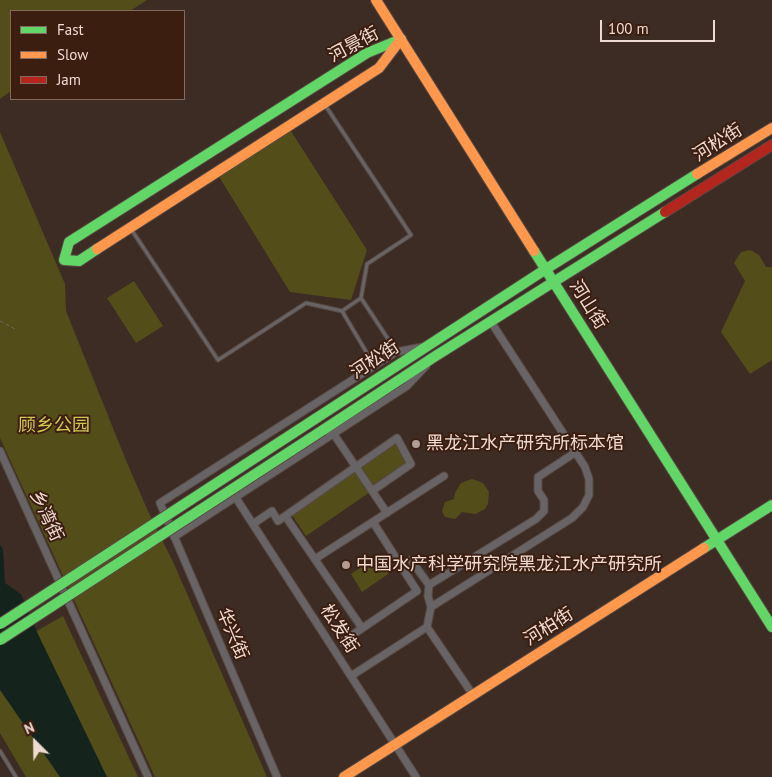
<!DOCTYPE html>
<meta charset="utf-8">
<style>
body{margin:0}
#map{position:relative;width:772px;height:777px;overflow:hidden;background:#3c2c24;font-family:"PT Sans",sans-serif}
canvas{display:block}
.legend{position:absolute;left:10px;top:10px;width:175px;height:90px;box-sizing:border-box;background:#3c1e10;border:1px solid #83695d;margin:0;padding:6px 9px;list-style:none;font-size:15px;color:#eedad1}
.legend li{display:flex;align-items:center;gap:10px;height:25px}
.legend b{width:25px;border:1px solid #83695d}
.north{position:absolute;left:10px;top:717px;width:50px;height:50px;-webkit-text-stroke:4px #3c1e10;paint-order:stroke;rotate:337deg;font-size:14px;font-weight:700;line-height:20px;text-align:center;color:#eedad1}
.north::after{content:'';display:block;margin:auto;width:18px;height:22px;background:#eedad1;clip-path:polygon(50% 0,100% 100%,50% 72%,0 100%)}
.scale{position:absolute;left:600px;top:20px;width:115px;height:22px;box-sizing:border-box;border:2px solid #eedad1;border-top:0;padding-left:6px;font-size:15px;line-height:18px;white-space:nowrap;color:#eedad1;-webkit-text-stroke:4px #3c1e10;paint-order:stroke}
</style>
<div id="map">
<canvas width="772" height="777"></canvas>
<ul class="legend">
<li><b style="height:6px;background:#63d668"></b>Fast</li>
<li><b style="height:6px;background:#ff974d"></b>Slow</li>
<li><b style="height:6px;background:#b3261e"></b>Jam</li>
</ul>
<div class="north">N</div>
<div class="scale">100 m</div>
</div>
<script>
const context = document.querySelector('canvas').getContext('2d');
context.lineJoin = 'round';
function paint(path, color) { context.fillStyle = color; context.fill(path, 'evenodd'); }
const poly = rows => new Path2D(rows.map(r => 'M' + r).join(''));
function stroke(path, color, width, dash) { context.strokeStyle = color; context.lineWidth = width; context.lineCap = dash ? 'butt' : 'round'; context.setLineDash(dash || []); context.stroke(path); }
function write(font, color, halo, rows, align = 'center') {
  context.font = font + ' "PT Sans","Noto Sans SC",sans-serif'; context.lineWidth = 4; context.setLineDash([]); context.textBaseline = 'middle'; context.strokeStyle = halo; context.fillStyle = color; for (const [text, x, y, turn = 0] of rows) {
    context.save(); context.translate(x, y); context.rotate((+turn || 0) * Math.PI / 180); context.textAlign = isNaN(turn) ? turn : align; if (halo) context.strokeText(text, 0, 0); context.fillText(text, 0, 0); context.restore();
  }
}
const green = poly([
 [0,0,147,0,130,11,11,11,11,91,0,99],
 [289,128,367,250,351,300,290,292,218,175],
 [0,132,65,284,66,311,125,458,147,509,174,564,267,777,155,777,0,438],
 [750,250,759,255,766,267,772,267,772,360,750,374,721,332,745,281,734,263,741,252],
 [134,281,163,326,136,343,107,298],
 [398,438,411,464,306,536,290,512],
 [472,479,483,483,489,492,488,504,485,509,475,514,462,512,455,519,445,517,442,511,445,502,454,499,455,493,461,483],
 [381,554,391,572,362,592,351,574],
 [63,616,138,777,26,777,0,733,0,652]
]);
const water = poly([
 [0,545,3,549,5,583,21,594,37,632,107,777,60,777,0,690]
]);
const path = poly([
 [0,321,17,330]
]);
const lane = poly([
 [325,105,411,235,367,264,361,298],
 [131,229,218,360,306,303,342,311],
 [374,365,342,311,361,298,396,351],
 [0,751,16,777]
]);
const street = poly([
 [333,433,387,513],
 [0,451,148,777],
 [236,498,416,777],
 [288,520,362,628],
 [253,524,272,511,278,521,397,438,411,464,372,491],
 [174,537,407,386,426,366],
 [315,559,444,476],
 [411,560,429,585],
 [431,607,572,518,583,507,589,495,589,479,585,467,491,322],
 [427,627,473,695],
 [342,642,417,591,373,522],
 [351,676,427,627,431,607,428,596,429,585,536,519,544,511,544,500,538,491,538,477,576,452],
 [277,777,160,503,396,352,422,347]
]);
const fast = poly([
 [97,249,79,261,64,260,69,242,367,53,401,39],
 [534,251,772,627],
 [315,419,546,269,697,174],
 [323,430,434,357,665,212],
 [704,548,772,505]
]);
const slow = poly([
 [376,0,534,251],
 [697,174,772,128],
 [97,249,379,68,401,39],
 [344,777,704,548]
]);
const jam = poly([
 [665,212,772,145]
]);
const fastBridge = poly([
 [0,624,315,419],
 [0,640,323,430]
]);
const markers = [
 [416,444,5,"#b09d94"],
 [346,565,5,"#b09d94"]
];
const streetNames = [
 ["河景街",354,45,-28],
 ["河松街",718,143,-32],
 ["河山街",588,305,58],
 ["河松街",375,360,-33],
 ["乡湾街",46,516,65],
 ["河柏街",549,627,-32],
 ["松发街",339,629,57],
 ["华兴街",232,634,67]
];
const parkNames = [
 ["顾乡公园",54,426]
];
const poiNames = [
 ["黑龙江水产研究所标本馆",426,444],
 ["中国水产科学研究院黑龙江水产研究所",356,565]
];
paint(green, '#534e19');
paint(water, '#14231c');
stroke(lane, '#574942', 5);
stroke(street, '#574942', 9);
stroke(fast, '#574942', 12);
stroke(slow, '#574942', 12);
stroke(jam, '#574942', 12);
stroke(path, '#6b6363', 1, [4, 2.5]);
stroke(lane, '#686365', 3);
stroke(street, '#686365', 7);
stroke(fast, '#63d668', 10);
stroke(slow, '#ff974d', 10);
stroke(jam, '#b3261e', 10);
stroke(fastBridge, '#574942', 12, []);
stroke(fastBridge, '#63d668', 10);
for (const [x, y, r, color] of markers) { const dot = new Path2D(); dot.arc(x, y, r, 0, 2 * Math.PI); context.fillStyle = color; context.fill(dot); stroke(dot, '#3c1e10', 2); }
write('18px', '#eedad1', '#3c1e10', streetNames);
write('18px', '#d1c951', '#3c1e10', parkNames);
write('18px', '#eedad1', '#3c1e10', poiNames, 'left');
</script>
